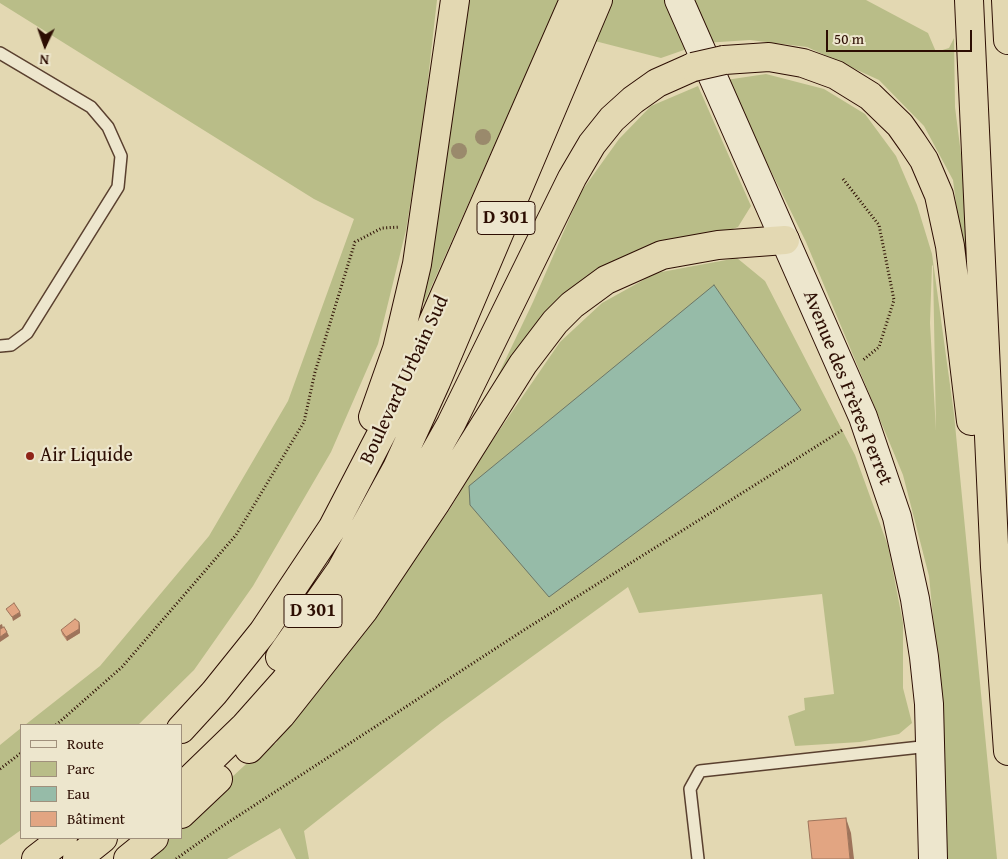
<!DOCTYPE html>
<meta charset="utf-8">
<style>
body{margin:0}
#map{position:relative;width:1008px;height:859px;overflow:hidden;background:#e3d8b2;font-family:"Gentium Book Plus",serif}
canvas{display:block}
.legend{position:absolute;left:20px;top:724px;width:162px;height:115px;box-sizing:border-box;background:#ede6cd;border:1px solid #a0907c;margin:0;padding:6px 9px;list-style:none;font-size:15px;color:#2d0e03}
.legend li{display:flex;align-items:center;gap:10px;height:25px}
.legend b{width:25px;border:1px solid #a0907c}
.north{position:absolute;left:20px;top:20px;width:50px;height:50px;-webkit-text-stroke:4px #ede6cd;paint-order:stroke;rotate:183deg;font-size:14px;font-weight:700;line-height:20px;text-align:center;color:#2d0e03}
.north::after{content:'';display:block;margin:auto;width:18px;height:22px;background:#2d0e03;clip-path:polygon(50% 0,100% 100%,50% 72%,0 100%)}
.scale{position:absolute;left:826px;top:30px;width:146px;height:22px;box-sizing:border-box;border:2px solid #2d0e03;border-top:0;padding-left:6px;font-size:15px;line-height:18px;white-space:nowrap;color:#2d0e03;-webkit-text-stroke:4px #ede6cd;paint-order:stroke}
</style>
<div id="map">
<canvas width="1008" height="859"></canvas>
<ul class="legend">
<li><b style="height:6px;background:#ede6cd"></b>Route</li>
<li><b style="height:14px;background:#b9bd88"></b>Parc</li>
<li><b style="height:14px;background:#96bba8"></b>Eau</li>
<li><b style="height:14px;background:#e2a582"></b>Bâtiment</li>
</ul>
<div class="north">N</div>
<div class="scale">50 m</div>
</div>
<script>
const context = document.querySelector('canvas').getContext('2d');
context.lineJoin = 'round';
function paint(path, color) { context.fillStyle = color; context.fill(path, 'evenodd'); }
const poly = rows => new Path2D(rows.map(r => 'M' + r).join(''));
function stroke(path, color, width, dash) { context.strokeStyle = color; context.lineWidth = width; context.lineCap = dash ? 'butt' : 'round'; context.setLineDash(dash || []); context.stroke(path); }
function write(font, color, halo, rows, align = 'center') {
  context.font = font + ' "Gentium Book Plus",serif'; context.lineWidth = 4.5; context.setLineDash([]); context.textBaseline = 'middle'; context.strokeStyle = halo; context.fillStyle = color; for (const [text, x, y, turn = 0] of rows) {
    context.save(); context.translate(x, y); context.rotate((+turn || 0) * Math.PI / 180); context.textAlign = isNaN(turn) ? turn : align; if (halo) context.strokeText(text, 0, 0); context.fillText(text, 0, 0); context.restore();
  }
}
const green = poly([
 [0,0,437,0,422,132,406,230,378,344,331,452,253,586,194,670,138,725,25,725,100,666,209,536,288,401,354,219,314,199,0,3],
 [464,0,559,0,424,303,418,297],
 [609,0,866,0,928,33,936,52,949,48,954,38,955,107,964,178,969,256,963,257,953,180,924,126,879,80,807,47,750,40,704,43,661,58,591,40],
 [766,74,824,89,865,114,896,156,917,205,932,254,954,414,997,859,943,859,940,688,929,576,903,475,806,242,726,80],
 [932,265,933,266,936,431,930,323],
 [698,86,751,206,738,227,722,233,659,243,496,390,492,388,533,302,581,192,619,139,651,106],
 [737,258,765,281,855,455,888,546,903,623,903,688,912,723,899,734,860,742,795,746,788,716,805,710,804,698,834,694,822,594,639,613,628,587,442,722,304,831,309,859,296,859,280,828,227,859,143,859,167,838,181,838,181,824,257,754,276,743,300,703,359,634,450,509,483,454,560,342,602,303,656,273],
 [21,728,21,830,0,845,0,745]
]);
const water = poly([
 [714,285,801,410,549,597,470,505,469,486,714,285]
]);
const path = poly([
 [843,179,879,225,894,300,879,347,863,360],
 [56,725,122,667,236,535,304,422,315,372,355,242,382,228,400,227],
 [0,769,21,753],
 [176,859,218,829,524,630,844,429]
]);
const lane = poly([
 [0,53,91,107,108,127,121,156,118,187,27,333,11,345,0,346],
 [698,859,690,789,700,771,930,746]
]);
const secondary = poly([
 [679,0,863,417,897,517,915,599,924,657,929,704,933,859]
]);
const highway = poly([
 [969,0,995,567,1008,751],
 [1006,0,1008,40],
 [724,60,769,57,803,63,836,75,870,96,900,125,912,142,924,160,939,195,950,246,971,421],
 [373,417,397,349,417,264,455,0],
 [280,657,341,570,397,468,436,382,598,0],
 [181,729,214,693,263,632,333,527,397,404,574,0],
 [249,749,281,715,364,610,435,504,523,364,555,322,572,305,606,280,662,255,718,245,785,240],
 [181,788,245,726,285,681,354,587,389,534,451,424,572,178,592,144,612,119,633,100,657,83,693,67],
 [181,814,218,779],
 [36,859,63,838],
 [77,859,103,838],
 [128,859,154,838]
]);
const highwayBridge = poly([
 [693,67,724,60]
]);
const trees = [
 [483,137],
 [459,151]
];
const wall = poly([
 [80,626,80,633,67,641,62,634,61,630]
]);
const shadedWall = poly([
 [20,612,21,616,13,621,12,617],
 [79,622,80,626,80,633,67,641,66,637],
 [2,624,3,628,0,630,0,625],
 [7,632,9,636,0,642,0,637],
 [846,818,851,833,854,859,850,859]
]);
const building = poly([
 [14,603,20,612,12,617,6,609,14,603],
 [75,619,79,622,79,629,66,637,61,630,75,619],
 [4,627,7,632,0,637,0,629,4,627],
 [846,818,850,859,812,859,808,821,846,818]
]);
const markers = [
 [30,456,5,"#8f2418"]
];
const shields = [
 [506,218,58],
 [313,611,58]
];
const shieldNames = [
 ["D 301",506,218],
 ["D 301",313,611]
];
const streetNames = [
 ["Boulevard Urbain Sud",405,380,-65],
 ["Avenue des Frères Perret",847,388,68]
];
const poiNames = [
 ["Air Liquide",40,456]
];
paint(green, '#b9bd88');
paint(water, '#96bba8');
stroke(water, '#6c7666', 1);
stroke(lane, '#5a402f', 14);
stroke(secondary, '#2d0e03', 30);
stroke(highway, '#2d0e03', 30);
stroke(path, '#2d0e03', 3, [1, 2.5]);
stroke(lane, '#ede6cd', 11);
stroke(secondary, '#ede6cd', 28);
stroke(highway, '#e3d8b2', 28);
stroke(highwayBridge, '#2d0e03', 30, []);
stroke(highwayBridge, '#e3d8b2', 28);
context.fillStyle = '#9a8a6c';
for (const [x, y] of trees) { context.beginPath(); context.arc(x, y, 8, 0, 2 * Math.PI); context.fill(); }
paint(wall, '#c28e70');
paint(shadedWall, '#9e745b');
paint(building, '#e2a582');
stroke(building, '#9e745b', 1);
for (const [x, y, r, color] of markers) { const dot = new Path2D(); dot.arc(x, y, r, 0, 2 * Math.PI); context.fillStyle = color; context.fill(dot); stroke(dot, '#ede6cd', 2); }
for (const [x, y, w] of shields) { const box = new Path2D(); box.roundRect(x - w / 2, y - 16.5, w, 33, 4); context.fillStyle = '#ede6cd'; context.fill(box); stroke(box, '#2d0e03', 1); }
write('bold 19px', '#2d0e03', null, shieldNames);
write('20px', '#2d0e03', '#ede6cd', streetNames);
write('20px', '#2d0e03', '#ede6cd', poiNames, 'left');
</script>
